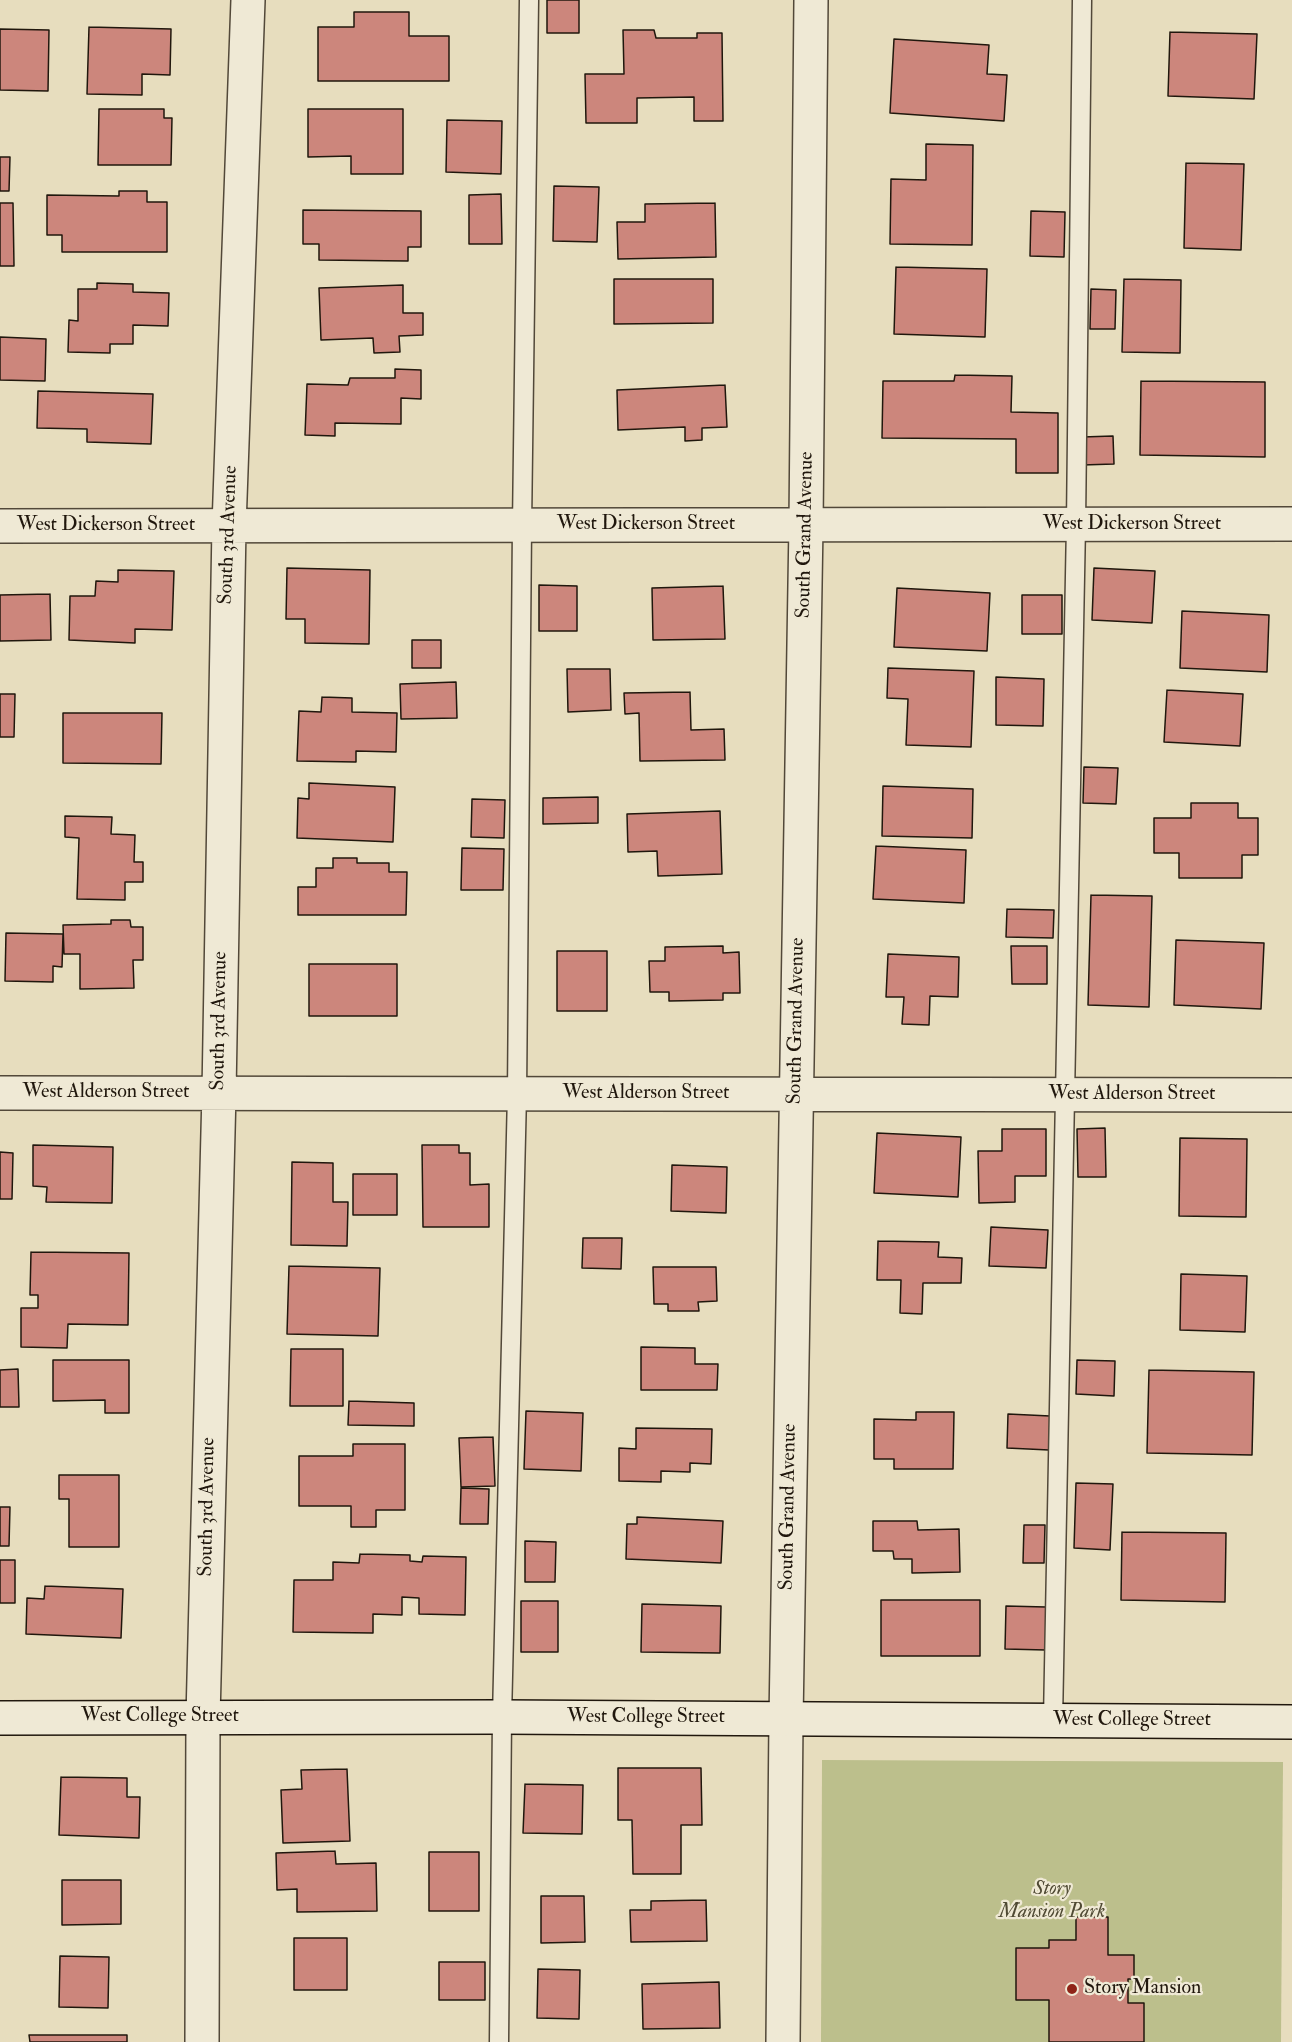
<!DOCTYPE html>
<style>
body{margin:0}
canvas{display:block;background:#e7ddbe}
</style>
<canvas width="1292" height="2042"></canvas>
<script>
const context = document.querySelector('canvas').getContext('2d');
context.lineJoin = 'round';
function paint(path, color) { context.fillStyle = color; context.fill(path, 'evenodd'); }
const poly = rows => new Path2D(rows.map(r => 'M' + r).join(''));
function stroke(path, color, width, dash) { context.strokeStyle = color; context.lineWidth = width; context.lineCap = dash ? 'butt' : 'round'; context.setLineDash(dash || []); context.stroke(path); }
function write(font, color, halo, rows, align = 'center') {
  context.font = font + ' "IM FELL Double Pica",serif'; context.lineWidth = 4.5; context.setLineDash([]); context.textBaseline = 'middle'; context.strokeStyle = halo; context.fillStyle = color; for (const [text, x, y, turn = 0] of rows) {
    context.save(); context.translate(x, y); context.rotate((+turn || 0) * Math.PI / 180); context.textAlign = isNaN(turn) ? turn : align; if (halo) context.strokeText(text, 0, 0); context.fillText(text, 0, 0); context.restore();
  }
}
const green = poly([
 [822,1760,1283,1762,1281,2042,821,2042]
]);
const building = poly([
 [547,0,579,0,579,33,547,33,547,0],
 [354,12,409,12,409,36,449,36,449,81,318,81,318,27,354,27,354,12],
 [89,27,171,29,170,75,142,74,142,95,87,94,89,27],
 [0,29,49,30,48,91,0,90,0,29],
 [623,30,654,30,656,38,697,38,697,33,722,33,723,121,694,121,694,97,637,98,637,123,586,123,585,74,624,74,623,30],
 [1170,32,1257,34,1254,99,1168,96,1170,32],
 [894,39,989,45,987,74,1007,75,1004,121,890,113,894,39],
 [99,109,164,109,164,118,172,118,171,165,98,165,99,109],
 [308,109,403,109,403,174,351,174,351,156,308,157,308,109],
 [447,120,502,121,501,174,446,172,447,120],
 [926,144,973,145,972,245,890,244,891,179,926,180,926,144],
 [0,157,10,157,9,191,0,191,0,157],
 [1186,163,1244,164,1241,250,1184,248,1186,163],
 [554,186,599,187,597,242,553,241,554,186],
 [119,191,147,191,147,202,167,202,167,252,62,252,62,235,47,235,47,195,119,196,119,191],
 [501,194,502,244,469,244,469,195,501,194],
 [0,203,13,203,14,266,0,266,0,203],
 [715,203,716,257,618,259,617,222,645,222,645,204,715,203],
 [303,210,421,211,421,247,408,247,408,261,319,260,319,244,303,244,303,210],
 [1031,211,1065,212,1064,257,1030,256,1031,211],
 [896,267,987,269,985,337,894,334,896,267],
 [614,279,713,279,713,323,614,324,614,279],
 [1124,279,1181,280,1180,353,1122,352,1124,279],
 [97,283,133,284,133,292,169,293,168,326,133,325,133,344,110,344,110,353,68,352,69,320,78,321,78,289,97,289,97,283],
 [403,285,403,313,423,313,423,335,399,336,400,352,374,353,373,338,321,340,319,288,403,285],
 [1091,289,1116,290,1115,329,1090,329,1091,289],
 [0,337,46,339,45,381,0,380,0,337],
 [395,369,421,370,421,399,401,398,401,424,335,423,335,436,305,435,307,384,348,385,350,378,395,378,395,369],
 [955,375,1012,376,1011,412,1058,413,1058,473,1016,473,1016,439,882,438,883,381,954,381,955,375],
 [1141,381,1265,382,1265,457,1140,455,1141,381],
 [725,385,727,427,702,428,702,440,685,441,685,427,618,430,617,390,725,385],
 [38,391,153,394,151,444,87,442,87,429,37,428,38,391],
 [1113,436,1114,464,1082,465,1082,437,1113,436],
 [287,568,370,570,369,644,305,643,305,619,286,619,287,568],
 [1094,568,1155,571,1152,623,1092,620,1094,568],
 [118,570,174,571,172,630,135,629,135,643,69,640,70,596,95,596,96,581,118,582,118,570],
 [539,585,577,586,577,631,539,631,539,585],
 [723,586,725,639,653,640,652,588,723,586],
 [897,588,990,593,987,651,894,647,897,588],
 [50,594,51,640,0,641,0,595,50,594],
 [1022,595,1062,595,1062,634,1022,634,1022,595],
 [1182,611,1269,615,1267,672,1180,668,1182,611],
 [412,640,441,640,441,668,412,668,412,640],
 [888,668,974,671,971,747,906,745,908,699,887,698,888,668],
 [567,669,610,669,611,710,568,712,567,669],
 [996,677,1044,679,1043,726,996,725,996,677],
 [456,682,457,718,401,719,400,684,456,682],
 [1167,690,1243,694,1240,746,1164,742,1167,690],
 [690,692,691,730,724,729,725,760,640,761,639,713,625,714,624,693,690,692],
 [0,694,15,694,14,737,0,737,0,694],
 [322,697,352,698,352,712,397,713,396,752,356,751,356,762,297,761,299,711,321,712,322,697],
 [63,713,162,713,161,764,63,763,63,713],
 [1084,767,1118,768,1116,804,1083,803,1084,767],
 [309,783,395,787,393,842,297,838,298,798,309,799,309,783],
 [883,786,973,789,972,838,882,836,883,786],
 [598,797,598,823,543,824,543,798,598,797],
 [472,799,505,800,504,838,471,837,472,799],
 [1191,803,1238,803,1238,818,1258,818,1258,855,1242,855,1242,878,1179,878,1179,853,1154,853,1154,818,1191,818,1191,803],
 [720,811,722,874,658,876,657,851,628,852,627,814,720,811],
 [65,816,112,817,111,834,135,835,134,862,143,862,143,882,125,882,125,900,77,899,79,838,65,837,65,816],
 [876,846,966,850,964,903,873,899,876,846],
 [462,848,504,849,503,890,461,890,462,848],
 [333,858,357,858,357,863,389,863,389,872,407,872,406,915,298,915,298,887,316,887,316,868,333,868,333,858],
 [1091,895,1152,896,1149,1007,1088,1005,1091,895],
 [1007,909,1054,910,1053,938,1006,937,1007,909],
 [111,920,130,920,131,927,143,927,143,960,133,960,134,988,80,989,80,954,64,954,63,925,111,924,111,920],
 [6,933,63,934,62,967,53,966,53,982,5,981,6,933],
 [1176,940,1264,943,1261,1009,1174,1005,1176,940],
 [723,946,723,953,739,952,740,993,723,993,723,1000,669,1001,669,992,650,992,649,961,665,961,665,947,723,946],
 [1011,946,1047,946,1047,984,1012,984,1011,946],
 [557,951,607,951,607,1011,557,1011,557,951],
 [888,954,959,957,958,997,930,996,929,1025,902,1024,904,997,886,997,888,954],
 [309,964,397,964,397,1016,309,1016,309,964],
 [1105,1128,1106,1177,1078,1177,1077,1129,1105,1128],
 [1002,1129,1046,1129,1046,1176,1015,1176,1015,1202,979,1203,978,1151,1002,1151,1002,1129],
 [877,1133,961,1137,958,1197,874,1193,877,1133],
 [1180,1138,1247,1139,1246,1217,1179,1216,1180,1138],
 [33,1145,113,1147,112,1203,46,1202,47,1187,33,1186,33,1145],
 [422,1145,459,1145,459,1153,470,1153,470,1185,489,1184,489,1227,423,1227,422,1145],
 [0,1152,13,1153,12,1199,0,1199,0,1152],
 [292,1162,333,1163,333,1202,348,1202,347,1246,291,1245,292,1162],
 [672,1165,727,1167,726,1213,671,1211,672,1165],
 [353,1174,397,1174,397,1215,353,1215,353,1174],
 [991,1227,1048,1230,1046,1268,989,1266,991,1227],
 [583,1238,622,1238,621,1269,582,1268,583,1238],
 [878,1241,939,1242,938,1257,962,1258,961,1283,923,1283,922,1314,900,1313,901,1280,877,1280,878,1241],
 [31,1252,129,1253,128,1325,68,1324,67,1348,21,1347,21,1308,38,1308,38,1295,30,1295,31,1252],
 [289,1266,380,1268,378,1336,287,1334,289,1266],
 [653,1267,716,1267,717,1301,698,1302,699,1311,668,1311,668,1304,654,1304,653,1267],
 [1181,1274,1247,1276,1245,1332,1180,1330,1181,1274],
 [641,1347,695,1348,695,1364,718,1364,717,1390,641,1390,641,1347],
 [291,1349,343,1349,343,1406,290,1406,291,1349],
 [53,1360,129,1360,129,1413,105,1413,105,1400,53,1401,53,1360],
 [1077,1360,1115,1361,1114,1396,1076,1394,1077,1360],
 [18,1369,19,1407,0,1407,0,1370,18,1369],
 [1149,1370,1254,1372,1252,1455,1147,1453,1149,1370],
 [349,1401,414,1403,414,1426,348,1425,349,1401],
 [526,1411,583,1413,581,1471,524,1469,526,1411],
 [916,1412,954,1412,953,1469,894,1469,894,1459,874,1459,874,1419,916,1420,916,1412],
 [1008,1414,1050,1416,1049,1450,1007,1448,1008,1414],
 [636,1428,712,1429,711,1464,690,1463,690,1472,661,1471,661,1482,619,1481,619,1448,636,1449,636,1428],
 [493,1437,495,1486,461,1487,459,1438,493,1437],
 [353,1444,405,1444,405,1510,376,1510,376,1527,351,1527,351,1506,299,1506,299,1456,353,1456,353,1444],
 [59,1475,119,1475,119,1547,69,1547,69,1499,59,1499,59,1475],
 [1076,1483,1113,1484,1110,1550,1074,1548,1076,1483],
 [461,1488,489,1489,488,1524,460,1524,461,1488],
 [0,1507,10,1507,9,1546,0,1546,0,1507],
 [637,1517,723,1521,721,1563,626,1559,627,1524,637,1524,637,1517],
 [873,1521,917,1521,918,1530,959,1529,960,1572,912,1573,912,1559,894,1559,893,1551,873,1551,873,1521],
 [1024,1525,1045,1525,1044,1563,1023,1563,1024,1525],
 [1122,1532,1226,1533,1225,1602,1121,1600,1122,1532],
 [525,1541,556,1542,555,1582,525,1582,525,1541],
 [360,1554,410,1555,410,1561,422,1562,423,1556,466,1557,465,1615,419,1614,419,1598,402,1597,402,1615,373,1614,373,1633,293,1632,294,1580,333,1580,333,1562,359,1563,360,1554],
 [0,1560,15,1560,15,1603,0,1603,0,1560],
 [45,1586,123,1589,121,1638,26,1634,27,1598,44,1599,45,1586],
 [881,1600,980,1600,980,1656,881,1656,881,1600],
 [521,1601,558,1601,558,1652,521,1652,521,1601],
 [642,1604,721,1606,720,1653,641,1652,642,1604],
 [1006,1606,1046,1607,1046,1650,1005,1649,1006,1606],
 [618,1768,701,1768,702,1825,681,1825,681,1874,633,1874,632,1820,618,1820,618,1768],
 [347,1769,350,1841,283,1843,281,1790,302,1789,301,1770,347,1769],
 [61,1777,127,1778,127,1797,140,1797,139,1838,59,1835,61,1777],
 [525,1784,583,1785,582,1834,523,1833,525,1784],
 [335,1851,336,1864,376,1863,377,1911,297,1912,297,1889,277,1890,276,1853,335,1851],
 [429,1852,479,1852,479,1911,429,1911,429,1852],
 [62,1880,121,1880,121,1924,62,1925,62,1880],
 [541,1896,584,1896,585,1942,541,1943,541,1896],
 [706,1900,707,1941,631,1942,630,1910,651,1910,651,1901,706,1900],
 [1076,1917,1108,1917,1108,1955,1134,1955,1134,1979,1128,1979,1128,2003,1144,2003,1144,2042,1049,2042,1049,2000,1016,2000,1016,1948,1049,1948,1049,1940,1076,1940,1076,1917],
 [294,1938,347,1938,347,1990,294,1990,294,1938],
 [60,1956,109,1957,108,2008,59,2007,60,1956],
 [439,1962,485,1962,485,2000,439,2000,439,1962],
 [538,1969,580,1970,579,2019,537,2018,538,1969],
 [719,1982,720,2028,643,2029,642,1984,719,1982],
 [29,2035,127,2035,127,2042,30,2042,29,2035]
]);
const service = poly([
 [1053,1720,1076,524,1082,0],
 [499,2042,502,1717,517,1094,522,526,529,0]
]);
const minor = poly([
 [0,526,1292,524],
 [0,1093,1292,1095],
 [202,2042,203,1717,219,1093,229,526,248,0],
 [783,2042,786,1719,806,525,811,0]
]);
const secondary = poly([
 [0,1718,502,1717,1292,1722]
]);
const markers = [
 [1072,1989,6,"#8f2418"]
];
const streetNames = [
 ["West Dickerson Street",646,525],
 ["West Dickerson Street",1132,525],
 ["West Dickerson Street",106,526],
 ["South 3rd Avenue",229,535,-88],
 ["South Grand Avenue",806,535,-89],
 ["South 3rd Avenue",220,1021,-89],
 ["South Grand Avenue",797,1021,-89],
 ["West Alderson Street",106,1093],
 ["West Alderson Street",646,1094],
 ["West Alderson Street",1132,1095],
 ["South 3rd Avenue",208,1507,-89],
 ["South Grand Avenue",789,1507,-89],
 ["West College Street",160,1717],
 ["West College Street",646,1718],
 ["West College Street",1132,1721]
];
const parkNames = [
 ["Story",1052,1890],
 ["Mansion Park",1052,1913]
];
const poiNames = [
 ["Story Mansion",1084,1989]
];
paint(green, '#bcbf8c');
paint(building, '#cc867c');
stroke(building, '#20170d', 1.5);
stroke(service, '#524839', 21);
stroke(minor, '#524839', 36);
stroke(secondary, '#20170d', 36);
stroke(service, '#efe9d5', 18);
stroke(minor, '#efe9d5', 33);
stroke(secondary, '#efe9d5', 33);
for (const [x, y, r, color] of markers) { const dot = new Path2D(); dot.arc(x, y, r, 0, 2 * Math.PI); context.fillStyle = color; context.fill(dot); stroke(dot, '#efe9d5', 2); }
write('20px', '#20170d', '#efe9d5', streetNames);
write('italic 20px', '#4f4933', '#efe9d5', parkNames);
write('20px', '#20170d', '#efe9d5', poiNames, 'left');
</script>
